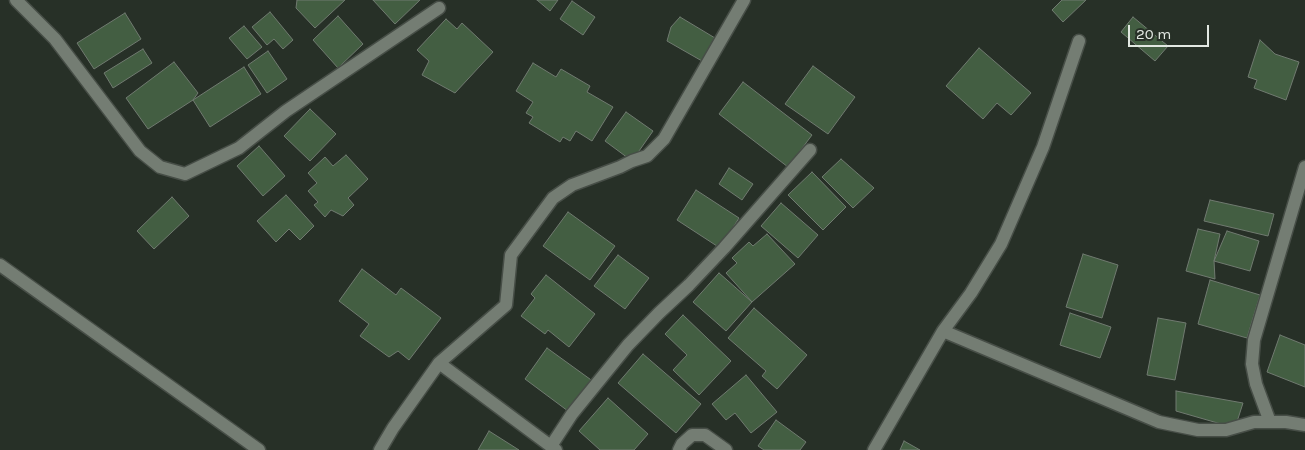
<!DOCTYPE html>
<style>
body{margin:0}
#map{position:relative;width:1305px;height:450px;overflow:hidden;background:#273027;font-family:Karla,sans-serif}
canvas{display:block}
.scale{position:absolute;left:1128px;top:25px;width:81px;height:22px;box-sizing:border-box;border:2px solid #e2e8e2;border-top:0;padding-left:6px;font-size:15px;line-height:18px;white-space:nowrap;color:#e2e8e2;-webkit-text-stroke:4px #273027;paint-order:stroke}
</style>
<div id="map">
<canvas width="1305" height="450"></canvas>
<div class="scale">20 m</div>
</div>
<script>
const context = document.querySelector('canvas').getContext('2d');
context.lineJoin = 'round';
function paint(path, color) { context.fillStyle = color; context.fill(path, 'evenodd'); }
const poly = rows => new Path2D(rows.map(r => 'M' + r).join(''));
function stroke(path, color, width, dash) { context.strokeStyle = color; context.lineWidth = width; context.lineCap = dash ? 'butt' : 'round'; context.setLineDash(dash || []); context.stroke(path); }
const building = poly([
 [297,0,345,0,315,28,296,8,297,0],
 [373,0,420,0,395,24,373,0],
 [537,0,558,0,550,11,537,0],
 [1062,0,1086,0,1063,22,1052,10,1062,0],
 [572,1,595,17,583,35,560,19,572,1],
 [270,12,293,40,283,49,274,39,267,45,252,27,270,12],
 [125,13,141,39,94,69,77,43,125,13],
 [338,16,363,44,338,68,313,40,338,16],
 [680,17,715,38,702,61,667,41,671,27,680,17],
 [1133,17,1168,46,1155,61,1121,32,1133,17],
 [446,19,457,29,462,23,493,52,455,93,422,75,429,61,417,50,446,19],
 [244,26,262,47,247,59,229,38,244,26],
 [1260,40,1275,54,1299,62,1286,100,1254,88,1257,80,1248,77,1260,40],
 [979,48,1031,93,1011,115,997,103,983,119,946,86,979,48],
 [143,49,152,63,113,88,104,73,143,49],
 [268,51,287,79,267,93,248,65,268,51],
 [174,62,198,93,193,100,148,129,126,98,174,62],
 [533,63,556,77,561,69,590,86,587,92,613,107,592,141,576,131,570,141,563,137,560,142,529,123,533,117,526,113,533,102,516,91,533,63],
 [813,66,855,97,828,134,785,104,813,66],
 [244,67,261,94,210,127,193,100,244,67],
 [743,82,812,135,788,167,719,114,743,82],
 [310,109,336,134,310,161,284,136,310,109],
 [626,112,653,131,632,161,605,141,626,112],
 [259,146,285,176,263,196,237,166,259,146],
 [346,155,368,179,348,198,354,205,343,216,331,210,325,217,314,205,318,202,308,191,317,183,308,173,325,157,333,166,346,155],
 [841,159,874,188,853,208,822,177,841,159],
 [729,168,753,184,742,200,719,184,729,168],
 [812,172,846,207,823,230,788,195,812,172],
 [696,190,739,218,720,248,677,220,696,190],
 [286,195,314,226,300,240,289,229,276,242,257,221,286,195],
 [172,197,189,216,154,249,137,231,172,197],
 [1210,200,1274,214,1268,236,1204,221,1210,200],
 [781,203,818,235,798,258,761,226,781,203],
 [568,212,615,246,590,280,543,246,568,212],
 [1198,229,1220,234,1214,261,1215,279,1186,271,1198,229],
 [1227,231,1259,241,1250,271,1214,261,1227,231],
 [767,234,795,264,752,302,726,273,737,263,732,258,749,242,753,246,767,234],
 [1083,254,1118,265,1102,318,1066,307,1083,254],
 [618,255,649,278,625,309,594,286,618,255],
 [362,269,396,295,401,288,441,318,409,360,398,351,389,357,360,336,369,324,339,301,362,269],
 [719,273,752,302,726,331,693,302,719,273],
 [546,275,595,314,569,347,548,330,545,334,521,316,535,298,531,294,546,275],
 [1210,280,1260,295,1247,338,1198,324,1210,280],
 [754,308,807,355,777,389,762,376,766,371,728,338,754,308],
 [1070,313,1111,327,1100,358,1060,345,1070,313],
 [683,315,731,361,699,395,673,370,687,355,665,334,683,315],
 [1158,318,1186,323,1175,380,1147,375,1158,318],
 [1280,335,1305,345,1305,387,1267,372,1280,335],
 [547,348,594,382,572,414,525,379,547,348],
 [643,354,701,404,676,433,618,383,643,354],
 [746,375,777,412,751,433,735,413,726,420,712,404,746,375],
 [1176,391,1243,403,1235,428,1176,411,1176,391],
 [608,398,648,434,634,450,600,450,579,431,608,398],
 [776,420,806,442,800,450,764,450,758,446,776,420],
 [489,431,519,450,478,450,489,431],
 [904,441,920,450,900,450,904,441]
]);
const minor = poly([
 [16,0,55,39,140,151,160,167,185,174,239,148,286,111,439,8],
 [0,265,259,450],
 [943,331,1159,422,1198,430,1226,430,1254,422,1286,422,1305,425],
 [439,363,556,450],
 [1270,422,1256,384,1252,364,1254,340,1305,167],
 [551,446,572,414,628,345,659,313,689,285,724,248,810,150],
 [380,450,393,428,439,363,506,305,511,255,553,198,572,185,620,167,632,161,647,156,664,139,744,0],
 [679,450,682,444,692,435,705,435,726,450],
 [874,450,943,331,971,293,1001,244,1043,147,1079,41]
]);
paint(building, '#435e42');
stroke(building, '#707a70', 1);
stroke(minor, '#474e47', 15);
stroke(minor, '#747d73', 12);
</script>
